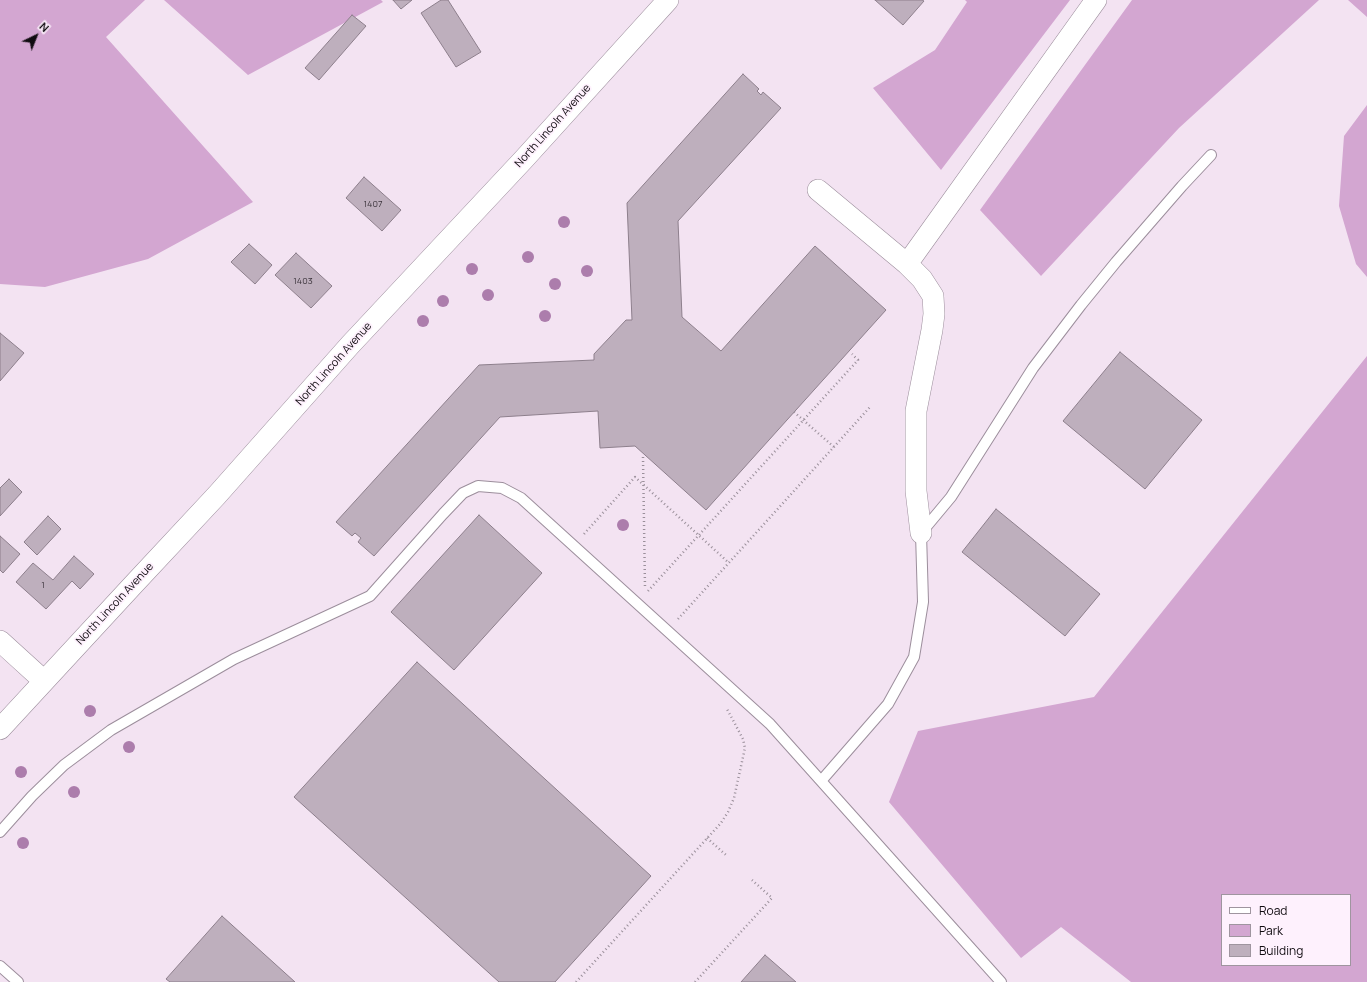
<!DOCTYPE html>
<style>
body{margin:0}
#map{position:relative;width:1367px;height:982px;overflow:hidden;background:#f3e3f2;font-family:Manrope,sans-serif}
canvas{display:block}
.legend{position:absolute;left:1221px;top:894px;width:130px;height:72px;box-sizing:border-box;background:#fef1fd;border:1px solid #9f959f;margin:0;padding:5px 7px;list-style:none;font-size:12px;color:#110c11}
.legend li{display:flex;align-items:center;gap:8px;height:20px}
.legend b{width:20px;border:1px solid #9f959f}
.north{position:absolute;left:16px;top:16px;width:40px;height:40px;-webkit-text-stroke:3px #fef1fd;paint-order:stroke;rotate:43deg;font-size:11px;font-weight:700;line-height:16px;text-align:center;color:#110c11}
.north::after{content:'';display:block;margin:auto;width:14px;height:18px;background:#110c11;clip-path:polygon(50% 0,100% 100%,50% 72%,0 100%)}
</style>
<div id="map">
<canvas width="1367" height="982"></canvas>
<ul class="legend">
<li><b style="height:5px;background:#fff"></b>Road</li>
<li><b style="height:11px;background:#d3a6d1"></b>Park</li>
<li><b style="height:11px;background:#beafbd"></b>Building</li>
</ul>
<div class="north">N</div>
</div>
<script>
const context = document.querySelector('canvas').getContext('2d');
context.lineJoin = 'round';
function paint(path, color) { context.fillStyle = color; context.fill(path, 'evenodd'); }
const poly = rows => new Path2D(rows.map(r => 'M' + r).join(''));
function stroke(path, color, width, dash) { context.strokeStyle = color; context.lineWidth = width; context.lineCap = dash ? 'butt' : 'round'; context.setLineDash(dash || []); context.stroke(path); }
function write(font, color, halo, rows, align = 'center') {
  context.font = font + ' Manrope,sans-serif'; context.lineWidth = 3.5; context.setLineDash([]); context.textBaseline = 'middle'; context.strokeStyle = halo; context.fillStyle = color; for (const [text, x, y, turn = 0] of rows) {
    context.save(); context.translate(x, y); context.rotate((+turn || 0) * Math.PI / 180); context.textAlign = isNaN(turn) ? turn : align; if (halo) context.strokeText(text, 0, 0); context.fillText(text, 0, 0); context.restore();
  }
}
const green = poly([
 [0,0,145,0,106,37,253,202,148,259,45,287,0,284],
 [164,0,381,0,383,2,248,75],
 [965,0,1070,0,941,170,873,88,935,50,967,2],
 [1132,0,1319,0,1179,128,1041,276,980,210],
 [1348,0,1367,0,1367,17],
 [1367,105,1367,277,1356,264,1339,206,1344,136],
 [1367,356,1367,982,1131,982,1061,927,1021,958,889,802,918,731,1094,697],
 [1222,895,1350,895,1350,965,1222,965]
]);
const building = poly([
 [393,0,412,0,401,9,393,0],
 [441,0,448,0,481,52,456,67,421,13,441,0],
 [875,0,922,0,924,1,903,25,875,0],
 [352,15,366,26,319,80,305,68,352,15],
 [743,74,759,89,757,91,761,95,763,92,781,108,678,221,682,317,721,351,815,246,886,310,706,510,635,446,600,448,598,411,500,417,374,556,358,542,361,538,355,533,352,536,336,522,479,365,594,360,594,354,626,320,632,320,627,203,743,74],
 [364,177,401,210,382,231,346,198,364,177],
 [249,244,272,265,255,284,231,262,249,244],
 [296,253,332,286,311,308,275,275,296,253],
 [0,333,24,353,0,381,0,333],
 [1120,352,1202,420,1145,489,1063,421,1120,352],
 [9,479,22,492,0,516,0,488,9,479],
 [996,509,1100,594,1065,636,962,552,996,509],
 [479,515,542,573,454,670,391,612,479,515],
 [48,516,61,529,37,555,24,542,48,516],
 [0,536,20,554,3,573,0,570,0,536],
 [74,556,94,574,80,589,72,581,46,609,16,582,33,563,53,580,74,556],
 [417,662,651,876,555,982,499,982,294,797,417,662],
 [222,916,295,982,170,982,166,979,222,916],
 [765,955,796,982,741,982,765,955]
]);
const path = poly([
 [794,412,834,447],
 [643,457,645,588],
 [584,534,635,477,729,563],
 [648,591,858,360,852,354],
 [678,619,870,407],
 [707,838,726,855],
 [576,982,721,823,728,812,734,798,745,748,743,739,727,709],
 [695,982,772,898,752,880]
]);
const lane = poly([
 [821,781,888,704,914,657,923,602,921,533,951,497,1033,368,1081,305,1116,262,1182,186,1211,155],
 [0,832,32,796,64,765,111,730,234,659,370,596,443,514,463,493,478,486,502,488,521,498,770,724,1001,982],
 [0,966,18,982]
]);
const street = poly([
 [818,190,907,264,922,279,933,296,934,314,932,330,916,411,916,491,921,533],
 [907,264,1096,0],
 [0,641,44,681],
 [0,729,133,585,217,495,350,345,524,159,668,0]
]);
const trees = [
 [564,222],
 [528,257],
 [472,269],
 [587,271],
 [555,284],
 [488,295],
 [443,301],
 [545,316],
 [423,321],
 [623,525],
 [90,711],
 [129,747],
 [21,772],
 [74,792],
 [23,843]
];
const numberNames = [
 ["1407",373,204],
 ["1403",303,281],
 ["1",43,585]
];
const streetNames = [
 ["North Lincoln Avenue",553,126,-48],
 ["North Lincoln Avenue",334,364,-48],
 ["North Lincoln Avenue",115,604,-47]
];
paint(green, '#d3a6d1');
paint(building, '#beafbd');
stroke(building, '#8d7f8c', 1);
stroke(lane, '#9c8e9c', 12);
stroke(street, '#9c8e9c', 22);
stroke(path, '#9a8f9a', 2.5, [1, 3]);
stroke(lane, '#fff', 10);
stroke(street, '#fff', 21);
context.fillStyle = '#ac7dac';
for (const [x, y] of trees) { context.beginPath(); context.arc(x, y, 6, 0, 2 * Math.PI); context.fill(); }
write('9px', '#3c353c', null, numberNames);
write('11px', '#110c11', '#fef1fd', streetNames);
</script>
